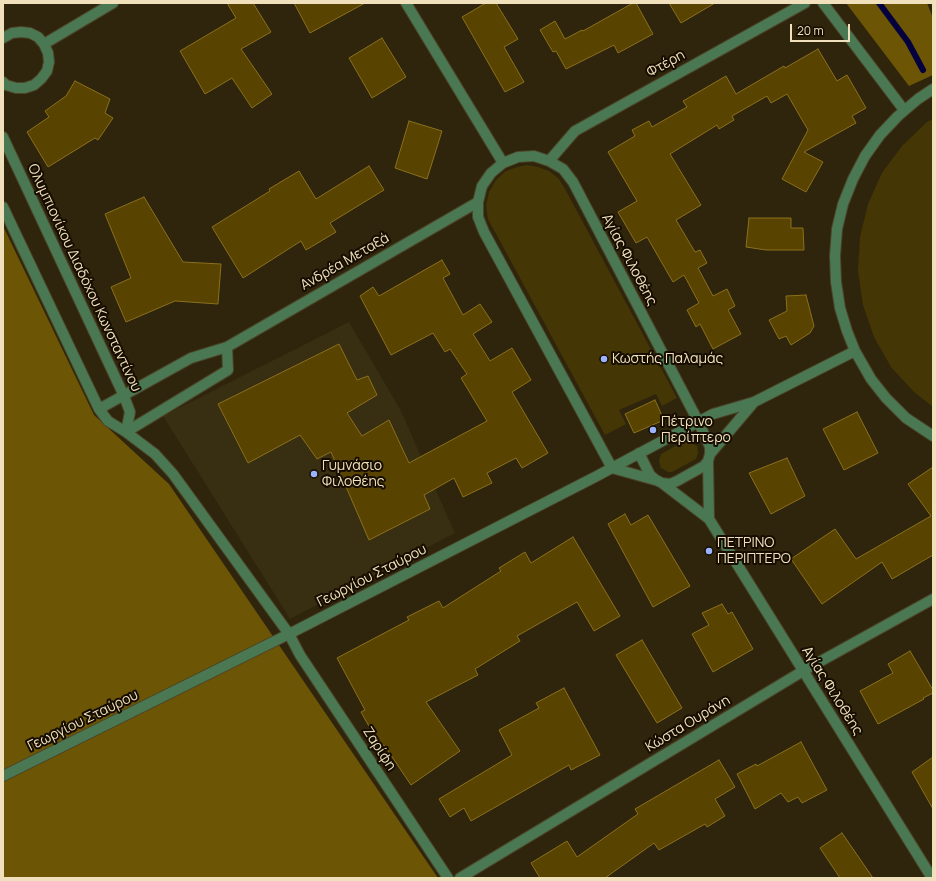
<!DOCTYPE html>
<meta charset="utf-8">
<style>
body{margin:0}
#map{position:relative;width:936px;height:881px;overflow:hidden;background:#2e250c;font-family:Manrope,sans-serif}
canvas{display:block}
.frame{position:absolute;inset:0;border:4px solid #f0e1bc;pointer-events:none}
.scale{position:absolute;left:790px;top:24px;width:60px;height:18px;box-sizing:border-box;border:2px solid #f0e1bc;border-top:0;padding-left:5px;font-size:12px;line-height:14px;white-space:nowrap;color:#f0e1bc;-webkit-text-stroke:3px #160d00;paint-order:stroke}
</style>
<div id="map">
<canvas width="936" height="881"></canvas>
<div class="frame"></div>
<div class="scale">20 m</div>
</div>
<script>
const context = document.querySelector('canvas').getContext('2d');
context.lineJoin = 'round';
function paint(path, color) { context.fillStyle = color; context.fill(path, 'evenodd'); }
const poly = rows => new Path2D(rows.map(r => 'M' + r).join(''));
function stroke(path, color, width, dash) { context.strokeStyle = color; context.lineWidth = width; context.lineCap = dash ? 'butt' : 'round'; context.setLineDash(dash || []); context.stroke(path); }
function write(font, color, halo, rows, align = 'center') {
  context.font = font + ' Manrope,sans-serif'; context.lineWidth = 4; context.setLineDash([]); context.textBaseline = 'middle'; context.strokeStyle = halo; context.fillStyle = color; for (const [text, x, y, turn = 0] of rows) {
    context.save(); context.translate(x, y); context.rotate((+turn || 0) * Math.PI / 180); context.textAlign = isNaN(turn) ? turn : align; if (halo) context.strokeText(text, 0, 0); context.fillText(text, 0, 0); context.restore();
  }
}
const built = poly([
 [349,322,400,409,455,533,290,619,163,416]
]);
const green = poly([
 [933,119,933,407,914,392,891,367,874,337,863,305,858,271,860,237,868,204,882,173,902,146,927,122],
 [527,165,538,167,549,171,558,178,564,187,677,398,662,406,656,394,619,410,626,424,605,435,488,219,486,205,489,192,496,180,506,171,517,167],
 [688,441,694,444,697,446,698,453,696,459,672,472,668,472,661,468,659,461,661,454,681,443]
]);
const forest = poly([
 [846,3,927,3,933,18,933,75,909,86],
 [3,226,94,415,169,484,438,878,3,878]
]);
const stream = poly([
 [879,3,908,42,923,70]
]);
const building = poly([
 [227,3,253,3,271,32,241,49,272,94,252,108,232,78,205,94,180,51,236,18,227,3],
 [294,3,365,3,310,33,294,3],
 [486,3,496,3,518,39,504,47,524,82,505,92,462,17,486,3],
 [633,3,636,3,653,34,618,53,614,45,566,69,556,51,553,52,540,30,555,21,565,39,582,30,583,31,633,3],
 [669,3,715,3,681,23,669,3],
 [382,38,406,77,372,98,349,58,382,38],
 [818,49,837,81,847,75,866,108,852,116,856,123,804,152,823,162,806,192,782,179,808,130,787,94,771,103,767,96,732,116,734,120,719,129,717,125,670,154,701,205,676,220,695,252,700,250,707,263,698,268,713,296,727,289,735,306,728,310,741,334,713,349,700,324,696,327,687,310,699,303,684,275,673,282,647,237,636,243,618,212,637,201,608,152,635,136,632,130,649,121,652,127,687,107,683,101,726,76,736,94,784,66,785,68,818,49],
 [75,81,110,99,105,113,113,118,98,140,95,138,48,167,27,132,49,117,45,111,66,96,75,81],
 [409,121,442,131,427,179,395,168,409,121],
 [369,166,384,190,330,223,336,232,306,250,301,241,243,278,212,227,270,191,269,189,299,171,316,199,369,166],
 [144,197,183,262,221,264,218,304,175,301,126,322,111,287,131,278,105,214,144,197],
 [749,218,791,218,791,228,803,228,804,250,766,250,746,247,749,218],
 [442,260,450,274,443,278,463,315,480,304,492,322,473,334,490,361,512,348,531,380,512,392,548,453,522,468,516,458,487,473,492,483,463,497,454,478,424,495,430,509,369,540,331,452,317,459,300,435,248,463,218,404,339,344,357,380,368,376,377,395,347,413,362,436,389,420,409,463,487,421,461,378,467,374,450,349,445,352,433,333,391,355,360,296,373,287,379,296,442,260],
 [806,295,814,326,810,333,791,345,786,336,779,339,769,320,787,311,786,296,806,295],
 [655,400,664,420,634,433,625,414,655,400],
 [857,412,878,453,844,470,823,429,857,412],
 [787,458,805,496,771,514,749,473,787,458],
 [933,467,933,555,892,579,882,562,822,604,791,559,835,529,856,559,931,516,908,484,933,467],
 [625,514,631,525,648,515,690,586,653,607,608,524,625,514],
 [573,537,620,616,594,631,577,602,517,636,520,641,475,669,478,675,426,702,460,751,411,785,384,745,380,746,361,712,365,710,337,658,409,620,407,617,439,601,443,608,501,571,499,568,525,552,531,563,573,537],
 [722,604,728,614,732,612,753,649,713,672,692,634,709,625,702,613,722,604],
 [642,640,682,708,657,723,616,655,642,640],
 [910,651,933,690,933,693,923,698,924,699,878,724,860,691,893,673,888,664,910,651],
 [564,688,600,755,571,770,569,765,471,821,464,808,450,817,439,799,512,755,499,730,539,708,536,703,564,688],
 [801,742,827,790,802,803,798,797,788,802,781,793,755,809,737,774,756,764,757,766,801,742],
 [933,757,933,809,912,772,933,757],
 [719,760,735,787,715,799,725,816,707,827,705,824,659,850,654,843,605,878,540,878,531,863,567,841,577,857,638,814,635,809,719,760],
 [842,833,873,878,840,878,820,848,842,833]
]);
const minor = poly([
 [406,3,503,163],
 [823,3,904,110],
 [3,38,12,33,21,32,30,33,38,37,44,44,48,53,49,62,47,71,41,79,34,85,25,88,16,88,6,85,3,82],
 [44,44,113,3],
 [933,89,918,99,898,116,880,135,865,156,853,179,843,204,837,229,835,256,836,282,840,308,847,331,855,351,871,379,886,398,906,418,933,436],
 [3,137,124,396,130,412,126,432],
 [549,161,575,131,805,3],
 [3,207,99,409,108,421,126,432,155,454,173,474,289,634,300,655,448,878],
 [99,409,191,358,227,347,478,202],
 [126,432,228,370,227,347],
 [710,454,754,402],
 [612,468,484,232,478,217,478,202,482,186,491,173,503,163,518,157,534,156,549,161,563,169,573,182,698,421,710,447,710,454,708,461,704,466,677,481,670,484,662,483,656,480,650,475,639,453],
 [612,468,655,480],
 [662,483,709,519,708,461],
 [709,519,932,878],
 [3,776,289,634,595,477,713,414,754,402,855,351],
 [460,878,803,671,933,599]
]);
const markers = [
 [604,359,4,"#9cb4fd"],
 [653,430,4,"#9cb4fd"],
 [314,474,4,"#9cb4fd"],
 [709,551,4,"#9cb4fd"]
];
const streetNames = [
 ["Φτέρη",666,64,-29],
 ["Αγίας Φιλοθέης",629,260,62],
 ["Ανδρέα Μεταξά",345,262,-30],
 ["Ολυμπιονίκου Διαδόχου Κωνσταντίνου",84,278,65],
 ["Γεωργίου Σταύρου",372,576,-27],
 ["Αγίας Φιλοθέης",832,691,58],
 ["Γεωργίου Σταύρου",83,721,-26],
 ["Κώστα Ουράνη",688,724,-31],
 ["Ζαρίφη",379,749,57]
];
const poiNames = [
 ["Κωστής Παλαμάς",612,359],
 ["Πέτρινο",661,422],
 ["Περίπτερο",661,438],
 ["Γυμνάσιο",322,466],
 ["Φιλοθέης",322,482],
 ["ΠΕΤΡΙΝΟ",717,543],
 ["ΠΕΡΙΠΤΕΡΟ",717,559]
];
paint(built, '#382e11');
paint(green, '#453606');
paint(forest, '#6c5505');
stroke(stream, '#04003d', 6);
paint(building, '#584400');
stroke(building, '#8b701d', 1);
stroke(minor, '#4d4328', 12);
stroke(minor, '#497853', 10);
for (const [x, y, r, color] of markers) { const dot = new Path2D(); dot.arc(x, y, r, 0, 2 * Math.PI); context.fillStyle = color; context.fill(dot); stroke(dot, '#160d00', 1.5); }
write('14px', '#f0e1bc', '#160d00', streetNames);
write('14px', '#f0e1bc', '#160d00', poiNames, 'left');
</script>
